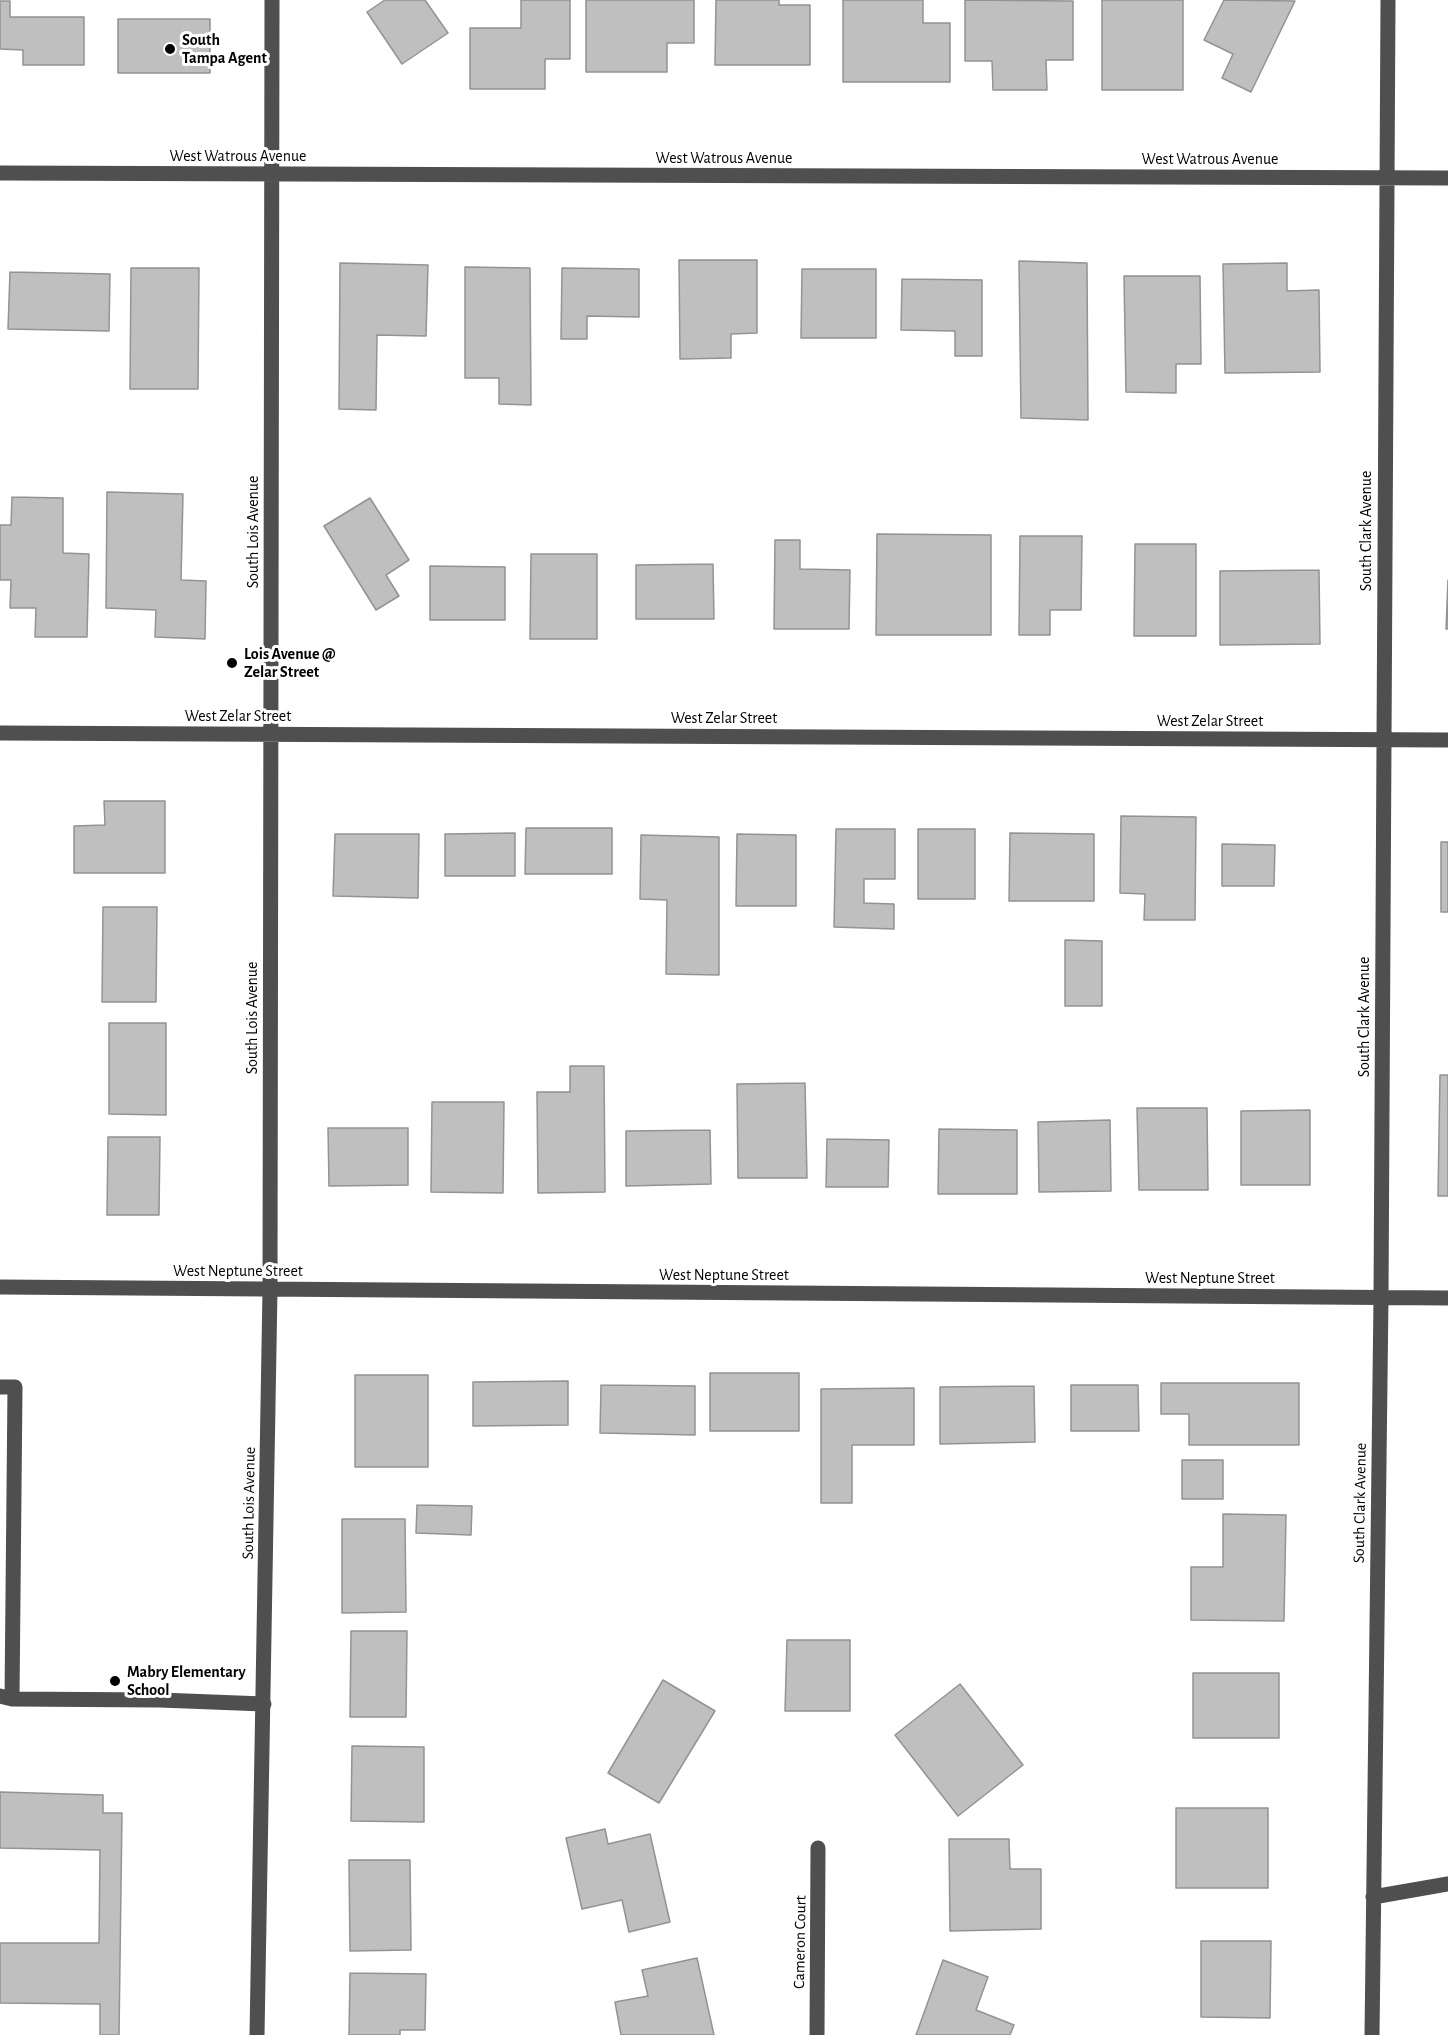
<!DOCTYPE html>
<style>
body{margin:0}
canvas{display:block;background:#fff}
</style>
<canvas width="1448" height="2035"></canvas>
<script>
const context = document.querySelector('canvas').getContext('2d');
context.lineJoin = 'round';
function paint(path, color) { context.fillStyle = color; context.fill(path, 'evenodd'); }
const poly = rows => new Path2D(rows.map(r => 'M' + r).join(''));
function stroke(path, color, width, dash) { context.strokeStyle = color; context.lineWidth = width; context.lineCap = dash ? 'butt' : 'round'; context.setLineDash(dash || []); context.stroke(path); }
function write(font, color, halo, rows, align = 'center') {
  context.font = font + ' "Alegreya Sans",sans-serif'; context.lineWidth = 6; context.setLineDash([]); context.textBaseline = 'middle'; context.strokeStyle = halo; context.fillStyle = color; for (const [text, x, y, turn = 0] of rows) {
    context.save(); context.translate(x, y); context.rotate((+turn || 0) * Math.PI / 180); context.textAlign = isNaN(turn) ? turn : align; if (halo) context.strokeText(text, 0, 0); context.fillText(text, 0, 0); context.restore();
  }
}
const building = poly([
 [385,0,425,0,448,33,402,64,367,12,385,0],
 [521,0,570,0,570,59,545,59,545,89,470,89,470,28,521,28,521,0],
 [586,0,694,0,694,43,667,43,667,72,586,72,586,0],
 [716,0,779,0,779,5,810,5,810,65,715,65,716,0],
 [843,0,923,0,923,23,950,23,950,82,843,82,843,0],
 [965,0,1073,1,1073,60,1046,60,1047,90,993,90,992,61,965,61,965,0],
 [1102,0,1183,0,1183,90,1102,90,1102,0],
 [1224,0,1295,1,1251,92,1222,78,1233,54,1204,40,1224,0],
 [0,1,10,1,10,17,84,17,84,65,23,65,23,50,0,49,0,1],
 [118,19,210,19,210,73,118,73,118,19],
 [679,260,757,260,757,333,731,334,731,358,680,359,679,260],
 [1019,261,1087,263,1088,420,1021,418,1019,261],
 [340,263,428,265,426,336,377,335,376,410,339,409,340,263],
 [1287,263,1287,291,1319,290,1320,372,1225,373,1223,264,1287,263],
 [465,267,530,268,531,405,499,404,499,378,465,378,465,267],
 [131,268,199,268,198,389,130,389,131,268],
 [562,268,639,269,639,317,587,316,587,339,561,339,562,268],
 [802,269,876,269,876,338,801,338,802,269],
 [10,272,110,274,109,331,8,329,10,272],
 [1124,276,1200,276,1201,364,1176,364,1176,393,1126,392,1124,276],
 [902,279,982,280,982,356,955,356,955,331,901,330,902,279],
 [107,492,183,494,181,580,206,581,205,639,155,637,156,610,106,608,107,492],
 [12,497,63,498,63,553,89,554,87,637,35,637,36,608,10,608,11,580,0,580,0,525,11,525,12,497],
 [370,498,409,560,386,575,399,596,376,610,324,526,370,498],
 [877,534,991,535,991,635,876,635,877,534],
 [1020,536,1082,536,1081,610,1050,610,1050,635,1019,635,1020,536],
 [775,540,800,540,800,569,850,570,849,629,774,629,775,540],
 [1135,544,1196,544,1196,636,1134,636,1135,544],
 [531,554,597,554,597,639,530,639,531,554],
 [713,564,714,619,636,619,636,565,713,564],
 [430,566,505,567,505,620,430,620,430,566],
 [1319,570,1320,644,1220,645,1220,571,1319,570],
 [1448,580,1448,629,1446,629,1448,580],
 [104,801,165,801,165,873,74,873,74,826,105,825,104,801],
 [1121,816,1196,817,1195,920,1144,920,1145,894,1120,893,1121,816],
 [526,828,612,828,612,874,525,874,526,828],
 [836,829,895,829,895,879,864,879,864,903,894,904,894,929,834,927,836,829],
 [918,829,975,829,975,899,918,899,918,829],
 [515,833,515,876,445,876,445,834,515,833],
 [1010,833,1094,834,1094,901,1009,901,1010,833],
 [335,834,419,834,418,898,333,896,335,834],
 [737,834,796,835,796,906,736,906,737,834],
 [641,835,719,837,719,975,666,974,667,900,640,899,641,835],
 [1441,842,1448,842,1448,912,1441,912,1441,842],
 [1222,844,1275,845,1274,886,1222,886,1222,844],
 [103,907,157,907,156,1002,102,1002,103,907],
 [1065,940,1102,941,1102,1006,1065,1006,1065,940],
 [109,1023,166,1023,166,1115,109,1114,109,1023],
 [570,1066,604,1066,605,1192,538,1193,537,1092,570,1092,570,1066],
 [1440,1075,1448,1075,1448,1196,1438,1196,1440,1075],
 [805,1083,807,1178,738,1178,737,1084,805,1083],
 [432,1102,504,1102,503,1193,431,1192,432,1102],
 [1137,1108,1207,1108,1208,1190,1139,1190,1137,1108],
 [1310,1110,1310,1185,1241,1185,1241,1111,1310,1110],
 [1110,1120,1111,1191,1039,1192,1038,1122,1110,1120],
 [328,1128,408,1128,408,1185,329,1186,328,1128],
 [939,1129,1017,1130,1017,1194,938,1194,939,1129],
 [710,1130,711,1184,626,1186,626,1131,710,1130],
 [108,1137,160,1137,159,1215,107,1215,108,1137],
 [827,1139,889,1140,888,1187,826,1187,827,1139],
 [710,1373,799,1373,799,1431,710,1431,710,1373],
 [355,1375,428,1375,428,1467,355,1467,355,1375],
 [568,1381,568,1425,473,1426,473,1382,568,1381],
 [1161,1383,1299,1383,1299,1445,1189,1445,1189,1414,1161,1414,1161,1383],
 [601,1385,695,1386,695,1435,600,1433,601,1385],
 [1071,1385,1138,1385,1139,1431,1071,1431,1071,1385],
 [1034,1386,1035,1442,940,1444,940,1387,1034,1386],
 [914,1388,914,1445,852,1445,852,1503,821,1503,821,1389,914,1388],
 [1182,1460,1223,1460,1223,1499,1182,1499,1182,1460],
 [417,1505,472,1506,471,1535,416,1533,417,1505],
 [1223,1514,1286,1515,1284,1621,1191,1620,1191,1567,1223,1567,1223,1514],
 [342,1519,405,1519,406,1612,342,1613,342,1519],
 [351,1631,407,1631,406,1717,350,1717,351,1631],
 [787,1640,850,1640,850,1711,785,1711,787,1640],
 [1193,1673,1279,1673,1279,1738,1193,1738,1193,1673],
 [663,1680,715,1711,659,1803,608,1773,663,1680],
 [960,1684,1023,1765,958,1816,895,1735,960,1684],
 [352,1746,424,1747,424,1822,351,1821,352,1746],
 [0,1792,103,1795,103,1813,122,1813,119,2035,100,2035,100,2004,0,2003,0,1943,99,1943,100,1850,0,1848,0,1792],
 [1176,1808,1268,1808,1268,1888,1176,1888,1176,1808],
 [605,1829,608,1844,650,1834,670,1922,629,1932,622,1900,582,1909,566,1838,605,1829],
 [949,1839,1009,1839,1010,1869,1041,1869,1041,1929,950,1931,949,1839],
 [349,1860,410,1860,411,1950,350,1951,349,1860],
 [1201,1941,1271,1941,1270,2018,1201,2017,1201,1941],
 [697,1958,714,2035,621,2035,615,2002,648,1996,642,1970,697,1958],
 [943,1960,988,1977,976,2010,1014,2025,1010,2035,916,2035,943,1960],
 [350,1973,426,1974,425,2030,400,2030,400,2035,349,2035,350,1973]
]);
const minor = poly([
 [0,173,1448,178],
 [0,733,1448,740],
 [0,1287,1448,1298],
 [0,1387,15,1387,12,1699],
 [0,1696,12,1699,160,1700,264,1704],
 [1373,1897,1448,1884],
 [257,2035,270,1290,272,0],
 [817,2035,818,1848],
 [1372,2035,1381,1298,1388,0]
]);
const markers = [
 [170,49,6,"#000"],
 [232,663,6,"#000"],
 [115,1681,6,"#000"]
];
const poiNames = [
 ["South",182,40],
 ["Tampa Agent",182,58],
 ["Lois Avenue @",244,654],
 ["Zelar Street",244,672],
 ["Mabry Elementary",127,1672],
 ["School",127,1690]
];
const streetNames = [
 ["West Watrous Avenue",238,156],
 ["West Watrous Avenue",724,158],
 ["West Watrous Avenue",1210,159],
 ["South Clark Avenue",1366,531,-90],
 ["South Lois Avenue",253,532,-90],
 ["West Zelar Street",238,716],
 ["West Zelar Street",724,718],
 ["West Zelar Street",1210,721],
 ["South Clark Avenue",1364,1017,-90],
 ["South Lois Avenue",252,1018,-90],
 ["West Neptune Street",238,1271],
 ["West Neptune Street",724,1275],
 ["West Neptune Street",1210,1278],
 ["South Lois Avenue",249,1503,-89],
 ["South Clark Avenue",1360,1503,-89],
 ["Cameron Court",800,1942,-89]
];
paint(building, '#bfbfbf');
stroke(building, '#939393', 1.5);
stroke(minor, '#4f4f4f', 15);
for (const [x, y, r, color] of markers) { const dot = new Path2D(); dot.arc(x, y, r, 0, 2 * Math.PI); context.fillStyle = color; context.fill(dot); stroke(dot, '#fff', 2); }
write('bold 16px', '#000', '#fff', poiNames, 'left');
write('16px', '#000', '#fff', streetNames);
</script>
